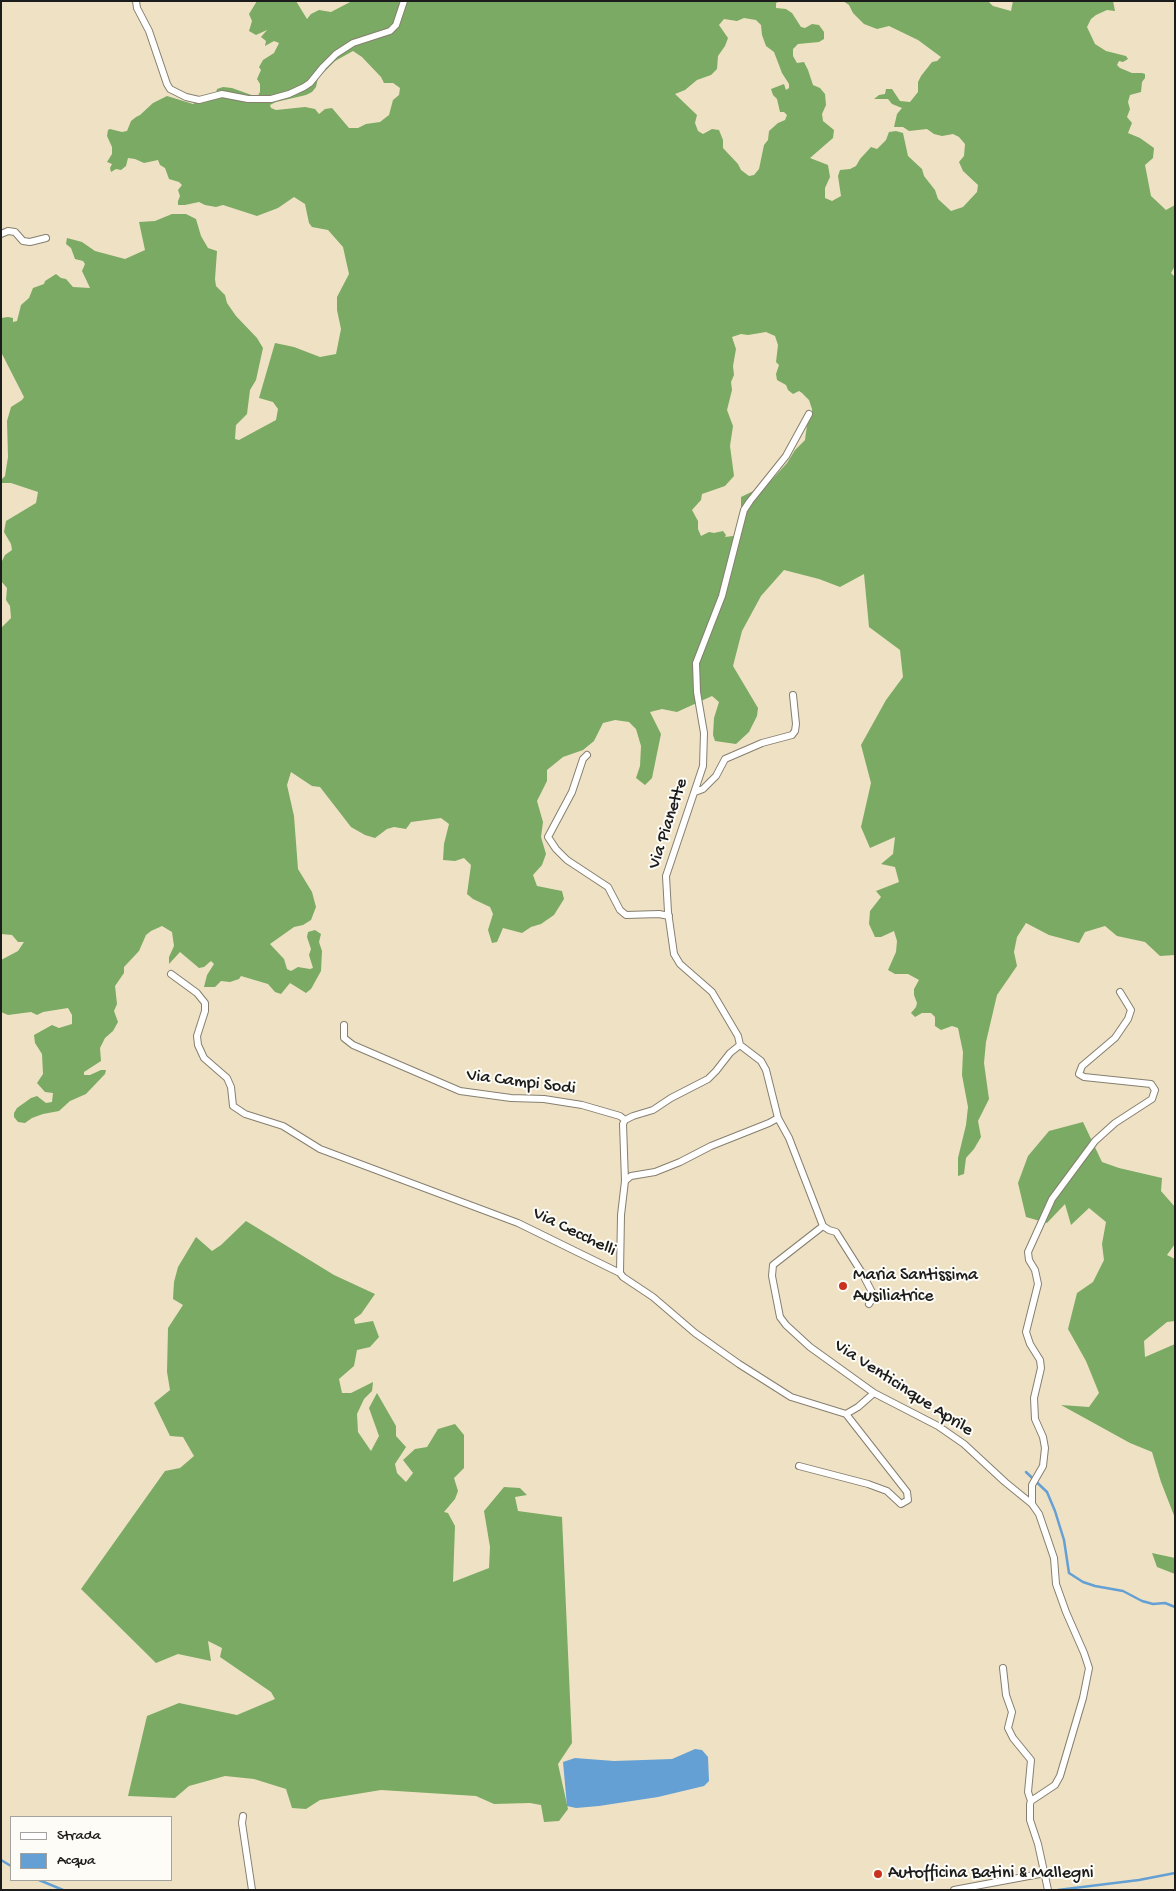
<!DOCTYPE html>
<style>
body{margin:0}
#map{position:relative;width:1176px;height:1891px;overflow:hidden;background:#efe2c4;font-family:"Gochi Hand",sans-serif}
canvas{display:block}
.frame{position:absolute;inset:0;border:2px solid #1c1c1c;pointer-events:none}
.legend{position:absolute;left:10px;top:1816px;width:162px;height:65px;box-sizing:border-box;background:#fdfcf7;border:1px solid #a3a29f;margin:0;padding:6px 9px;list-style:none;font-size:15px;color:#1c1c1c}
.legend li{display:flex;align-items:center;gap:10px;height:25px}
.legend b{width:25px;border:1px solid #a3a29f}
</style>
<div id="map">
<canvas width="1176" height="1891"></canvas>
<div class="frame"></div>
<ul class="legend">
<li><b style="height:6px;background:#fff"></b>Strada</li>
<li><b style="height:14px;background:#64a0d4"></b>Acqua</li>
</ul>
</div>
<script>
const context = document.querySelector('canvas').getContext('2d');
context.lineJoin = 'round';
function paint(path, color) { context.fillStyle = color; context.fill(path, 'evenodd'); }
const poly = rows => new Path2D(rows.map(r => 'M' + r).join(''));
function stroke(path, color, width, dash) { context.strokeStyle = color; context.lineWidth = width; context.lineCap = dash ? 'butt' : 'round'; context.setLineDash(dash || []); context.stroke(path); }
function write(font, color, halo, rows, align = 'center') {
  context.font = font + ' "Gochi Hand",sans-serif'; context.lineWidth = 4; context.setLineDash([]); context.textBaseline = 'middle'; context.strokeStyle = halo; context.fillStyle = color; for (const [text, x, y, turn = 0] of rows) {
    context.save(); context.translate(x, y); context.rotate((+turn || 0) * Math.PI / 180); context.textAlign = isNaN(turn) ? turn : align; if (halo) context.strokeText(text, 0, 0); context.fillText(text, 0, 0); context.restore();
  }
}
const forest = poly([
 [257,1,296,1,307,19,311,14,319,10,331,12,352,1,402,1,395,24,389,29,352,42,309,81,288,92,271,97,249,97,216,93,217,89,223,87,232,88,257,97,260,92,260,84,257,79,261,70,259,67,263,60,274,53,279,43,274,41,265,46,266,41,261,37,267,30,256,35,249,31,252,21,249,14],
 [406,1,780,1,776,3,776,8,786,9,792,13,801,27,805,28,812,24,819,25,824,32,824,39,819,42,798,44,793,49,793,56,797,63,804,62,808,70,813,85,820,88,825,94,826,105,822,114,823,121,834,130,833,138,810,158,828,165,830,177,825,188,825,198,832,201,841,196,838,176,840,170,850,169,856,166,860,159,871,147,877,149,886,140,889,132,896,131,903,133,908,156,922,169,924,176,935,190,938,199,951,211,963,207,977,192,978,185,963,171,959,162,964,156,965,144,959,137,953,134,942,136,934,134,927,129,909,131,903,127,894,127,897,114,902,108,892,104,888,99,874,99,879,95,885,94,886,89,892,89,900,101,910,102,918,92,918,82,921,76,932,62,937,61,941,57,918,40,889,26,877,29,864,24,853,13,849,5,843,1,988,1,993,6,1011,11,1013,1,1113,1,1115,11,1107,10,1096,15,1091,19,1087,27,1095,44,1106,51,1126,56,1128,59,1123,62,1119,61,1117,65,1120,68,1132,73,1142,73,1145,74,1145,78,1142,82,1141,92,1130,95,1128,102,1130,109,1127,117,1132,123,1128,133,1140,138,1154,148,1153,158,1145,165,1151,196,1166,210,1175,205,1175,266,1171,273,1175,277,1175,955,1160,956,1145,942,1117,936,1105,926,1085,932,1079,943,1049,935,1026,923,1017,937,1014,952,1017,966,997,995,986,1042,984,1063,989,1099,978,1121,981,1137,974,1149,966,1158,964,1174,958,1176,958,1158,966,1125,968,1107,962,1075,963,1052,958,1028,952,1026,941,1030,935,1026,935,1017,931,1013,922,1013,915,1017,911,1013,916,1007,917,1003,914,995,914,989,919,980,908,974,895,974,888,970,896,952,897,941,894,931,881,937,875,937,869,924,870,911,881,897,876,891,899,882,895,867,881,864,893,854,895,837,870,848,861,827,871,783,861,745,886,700,903,677,900,650,869,627,864,574,840,587,819,579,784,570,761,596,742,631,733,666,758,708,757,716,749,732,736,744,715,741,713,735,714,718,719,702,712,696,677,712,662,709,650,712,661,734,652,778,645,785,636,778,640,766,641,746,636,729,629,722,615,720,603,723,594,741,583,750,563,757,547,770,547,781,537,801,543,822,541,837,546,854,542,865,533,875,537,886,562,891,564,899,554,915,541,924,531,927,522,933,503,928,497,942,492,943,488,930,493,914,490,907,473,899,467,894,471,865,464,858,455,861,443,860,444,844,449,824,441,818,411,822,406,829,394,827,387,829,375,838,365,835,351,827,320,787,312,786,291,772,287,785,294,816,298,869,312,892,316,907,311,920,303,925,294,927,270,944,284,959,287,969,291,971,298,967,310,969,313,968,309,955,311,949,307,937,308,932,315,930,321,934,319,942,322,951,321,971,311,989,306,993,290,983,281,994,275,992,268,984,241,976,239,979,230,982,221,981,215,987,204,987,207,975,214,964,211,961,204,967,199,968,180,952,169,964,169,957,174,946,172,932,162,926,151,931,146,935,139,951,124,967,124,973,115,986,117,1004,114,1011,118,1022,113,1031,105,1038,100,1048,101,1061,84,1072,84,1075,90,1075,101,1070,106,1070,105,1074,86,1094,70,1101,59,1111,43,1114,32,1118,25,1123,18,1122,14,1117,14,1113,17,1108,31,1098,37,1096,46,1103,52,1102,53,1093,45,1092,37,1083,43,1074,42,1054,35,1043,34,1035,52,1025,59,1028,72,1024,72,1015,68,1008,43,1012,37,1015,31,1012,8,1015,1,1012,1,960,18,951,24,942,18,942,12,935,1,934,1,628,11,618,10,606,6,600,7,588,1,581,1,563,5,555,12,550,11,544,4,532,6,521,36,503,38,492,11,483,1,483,1,480,5,476,8,457,7,421,11,407,22,400,24,397,1,352,1,318,8,317,13,318,13,322,17,321,21,305,29,298,33,288,44,284,45,281,56,274,61,278,66,279,73,287,90,288,82,271,85,264,83,261,75,259,71,248,66,244,67,238,82,242,95,251,125,259,145,250,139,222,155,221,172,214,186,214,196,219,201,236,208,248,217,251,215,279,216,286,225,295,227,303,236,316,257,338,263,348,256,380,250,390,247,414,236,425,235,439,239,440,276,420,278,409,273,402,259,398,275,343,294,347,320,357,336,354,341,329,337,310,337,297,349,274,343,247,328,230,312,227,309,223,305,204,294,197,278,208,257,216,223,205,216,207,205,205,199,202,185,205,178,205,178,201,180,196,178,190,182,185,179,182,169,179,165,168,160,165,158,160,144,163,135,159,128,158,126,166,121,170,116,169,111,172,110,168,112,164,107,162,112,154,112,147,107,136,108,130,110,129,122,132,127,131,131,121,136,117,140,115,153,103,167,96,193,104,198,101,222,95,248,101,290,95,318,76,338,56,354,45,391,32],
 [744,18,756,20,761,25,762,35,766,46,774,52,782,73,789,84,789,88,786,90,784,84,771,89,773,95,777,99,780,112,784,112,787,115,785,120,778,123,769,131,768,140,764,145,759,169,754,175,749,176,741,170,738,164,723,148,723,140,719,130,712,129,703,134,698,131,695,123,697,115,675,94,685,90,697,80,711,75,717,69,718,56,725,46,728,38,719,25,724,19,737,21],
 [353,51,362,57,381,77,384,83,393,83,400,88,399,95,393,100,389,115,380,122,366,124,358,128,349,128,332,108,325,109,319,114,315,109,305,107,276,110,271,108,270,105,276,102,306,95,312,92,316,87,318,78,335,61],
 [766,332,775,336,778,345,776,362,779,365,776,374,777,380,786,385,788,390,793,394,799,391,802,393,809,400,812,409,812,415,807,425,805,440,795,450,787,463,768,484,741,497,741,535,725,537,726,535,723,531,714,533,709,532,701,536,698,529,698,521,692,510,701,500,702,494,725,486,734,476,730,446,733,426,727,410,732,390,731,382,734,375,733,366,736,349,732,337,741,334,748,335],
 [1083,1122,1102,1162,1119,1168,1162,1178,1161,1191,1175,1207,1175,1244,1167,1255,1175,1259,1175,1321,1167,1322,1144,1341,1145,1357,1175,1344,1175,1518,1161,1482,1152,1452,1130,1443,1061,1405,1089,1407,1099,1393,1086,1361,1068,1329,1077,1293,1093,1282,1104,1260,1102,1244,1106,1222,1089,1208,1071,1225,1065,1204,1047,1223,1026,1217,1018,1183,1028,1156,1049,1131],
 [246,1221,334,1275,375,1294,361,1314,354,1319,355,1324,373,1321,379,1337,370,1347,357,1350,354,1366,339,1379,342,1393,351,1393,373,1382,372,1391,364,1399,357,1414,358,1432,371,1451,379,1436,369,1408,377,1393,396,1426,396,1436,406,1447,395,1464,397,1473,406,1482,413,1473,403,1460,415,1449,427,1447,438,1429,455,1424,464,1435,464,1468,454,1478,458,1491,455,1499,444,1512,448,1513,455,1526,453,1582,489,1568,490,1547,484,1511,504,1487,520,1488,527,1495,515,1497,518,1511,562,1517,572,1743,558,1764,568,1809,559,1821,544,1822,541,1805,530,1803,494,1804,476,1796,381,1790,320,1800,306,1809,292,1808,286,1789,254,1779,225,1776,189,1786,175,1798,128,1796,147,1716,179,1703,237,1715,275,1699,271,1692,220,1657,222,1648,208,1641,211,1661,178,1654,156,1663,81,1589,165,1471,180,1468,194,1456,183,1437,170,1436,154,1403,170,1390,167,1372,168,1328,183,1305,173,1299,174,1282,178,1267,196,1237,212,1251,221,1245],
 [1152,1553,1175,1558,1175,1574,1157,1567]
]);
const water = poly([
 [695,1749,702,1750,708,1757,709,1781,704,1786,658,1797,599,1806,576,1808,567,1806,563,1762,575,1758,614,1761,672,1759]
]);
const stream = poly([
 [1026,1472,1047,1492,1055,1511,1064,1540,1069,1573,1083,1582,1095,1586,1123,1591,1142,1601,1153,1604,1165,1603,1175,1607],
 [1,1860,11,1866],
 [39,1880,63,1890],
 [1058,1890,1139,1880,1175,1873]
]);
const street = poly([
 [136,1,137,8,149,31,167,84,170,89,186,97,199,100,222,94,248,99,271,99,289,94,304,87,310,83,323,67,336,54,353,43,390,31,396,25,404,1],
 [1,234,8,231,15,232,23,241,30,242,46,238],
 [587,755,583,759,572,792,548,837,556,849,567,860,608,887,620,910,626,915,659,914,669,916],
 [695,792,703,789,716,776,725,759,762,743,792,735,795,731,796,724,793,695],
 [171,974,197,993,205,1003,205,1011,197,1036,198,1045,204,1058,227,1078,231,1087,233,1106,245,1114,283,1126,320,1149,518,1223,620,1273,623,1277,653,1297,695,1333,739,1364,791,1397,846,1414,858,1407,874,1393],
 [344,1025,344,1038,353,1045,460,1091,511,1098,544,1099,582,1105,620,1116,625,1120],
 [740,1045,761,1061,766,1070,778,1118,789,1138,823,1226,773,1265,772,1276,780,1317,786,1325,810,1347,874,1393,938,1426,964,1444,1005,1482,1032,1504,1039,1514,1054,1558,1056,1584,1066,1612,1084,1653,1089,1668,1083,1698,1060,1776,1055,1785,1031,1801,1030,1804,1030,1820,1038,1844,1048,1890],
 [625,1181,631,1176,655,1172,680,1162,711,1146,769,1123,778,1118],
 [823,1226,829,1230,836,1232,862,1273,874,1296,869,1304],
 [620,1273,621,1215,625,1181,623,1124,625,1120,633,1116,653,1110,671,1098,708,1079,716,1071,730,1053,740,1045,738,1036,712,992,680,964,674,954,668,912,666,876,703,766,704,733,697,692,696,663,722,596,744,510,750,501,786,456,809,414],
 [799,1466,868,1484,887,1491,901,1504,908,1500,907,1492,846,1414],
 [1032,1504,1032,1485,1043,1466,1045,1448,1043,1437,1035,1419,1034,1398,1041,1368,1040,1360,1030,1344,1026,1332,1038,1284,1035,1270,1029,1260,1028,1252,1052,1199,1095,1141,1115,1123,1152,1099,1155,1090,1151,1084,1084,1077,1079,1074,1082,1066,1115,1038,1128,1019,1131,1010,1120,992],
 [1003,1668,1006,1695,1012,1712,1008,1728,1013,1738,1031,1760,1028,1792,1031,1801],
 [243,1816,242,1823,252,1890],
 [954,1890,1045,1873]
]);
const markers = [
 [843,1286,5,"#c8321e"],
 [878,1874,5,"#c8321e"]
];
const streetNames = [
 ["Via Pianette",669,824,-72],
 ["Via Campi Sodi",521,1083,7],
 ["Via Cecchelli",574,1233,26],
 ["Via Venticinque Aprile",903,1389,33]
];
const poiNames = [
 ["Maria Santissima",853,1276],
 ["Ausiliatrice",853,1297],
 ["Autofficina Batini & Mallegni",888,1874]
];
paint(forest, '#7aaa63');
paint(water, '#64a0d4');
stroke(stream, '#64a0d4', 2.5);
stroke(street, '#867f70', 8);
stroke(street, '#fff', 6);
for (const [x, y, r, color] of markers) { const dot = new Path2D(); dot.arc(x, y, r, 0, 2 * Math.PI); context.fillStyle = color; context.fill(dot); stroke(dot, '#fdfcf7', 2); }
write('18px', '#1c1c1c', '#fdfcf7', streetNames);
write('18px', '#1c1c1c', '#fdfcf7', poiNames, 'left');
</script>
